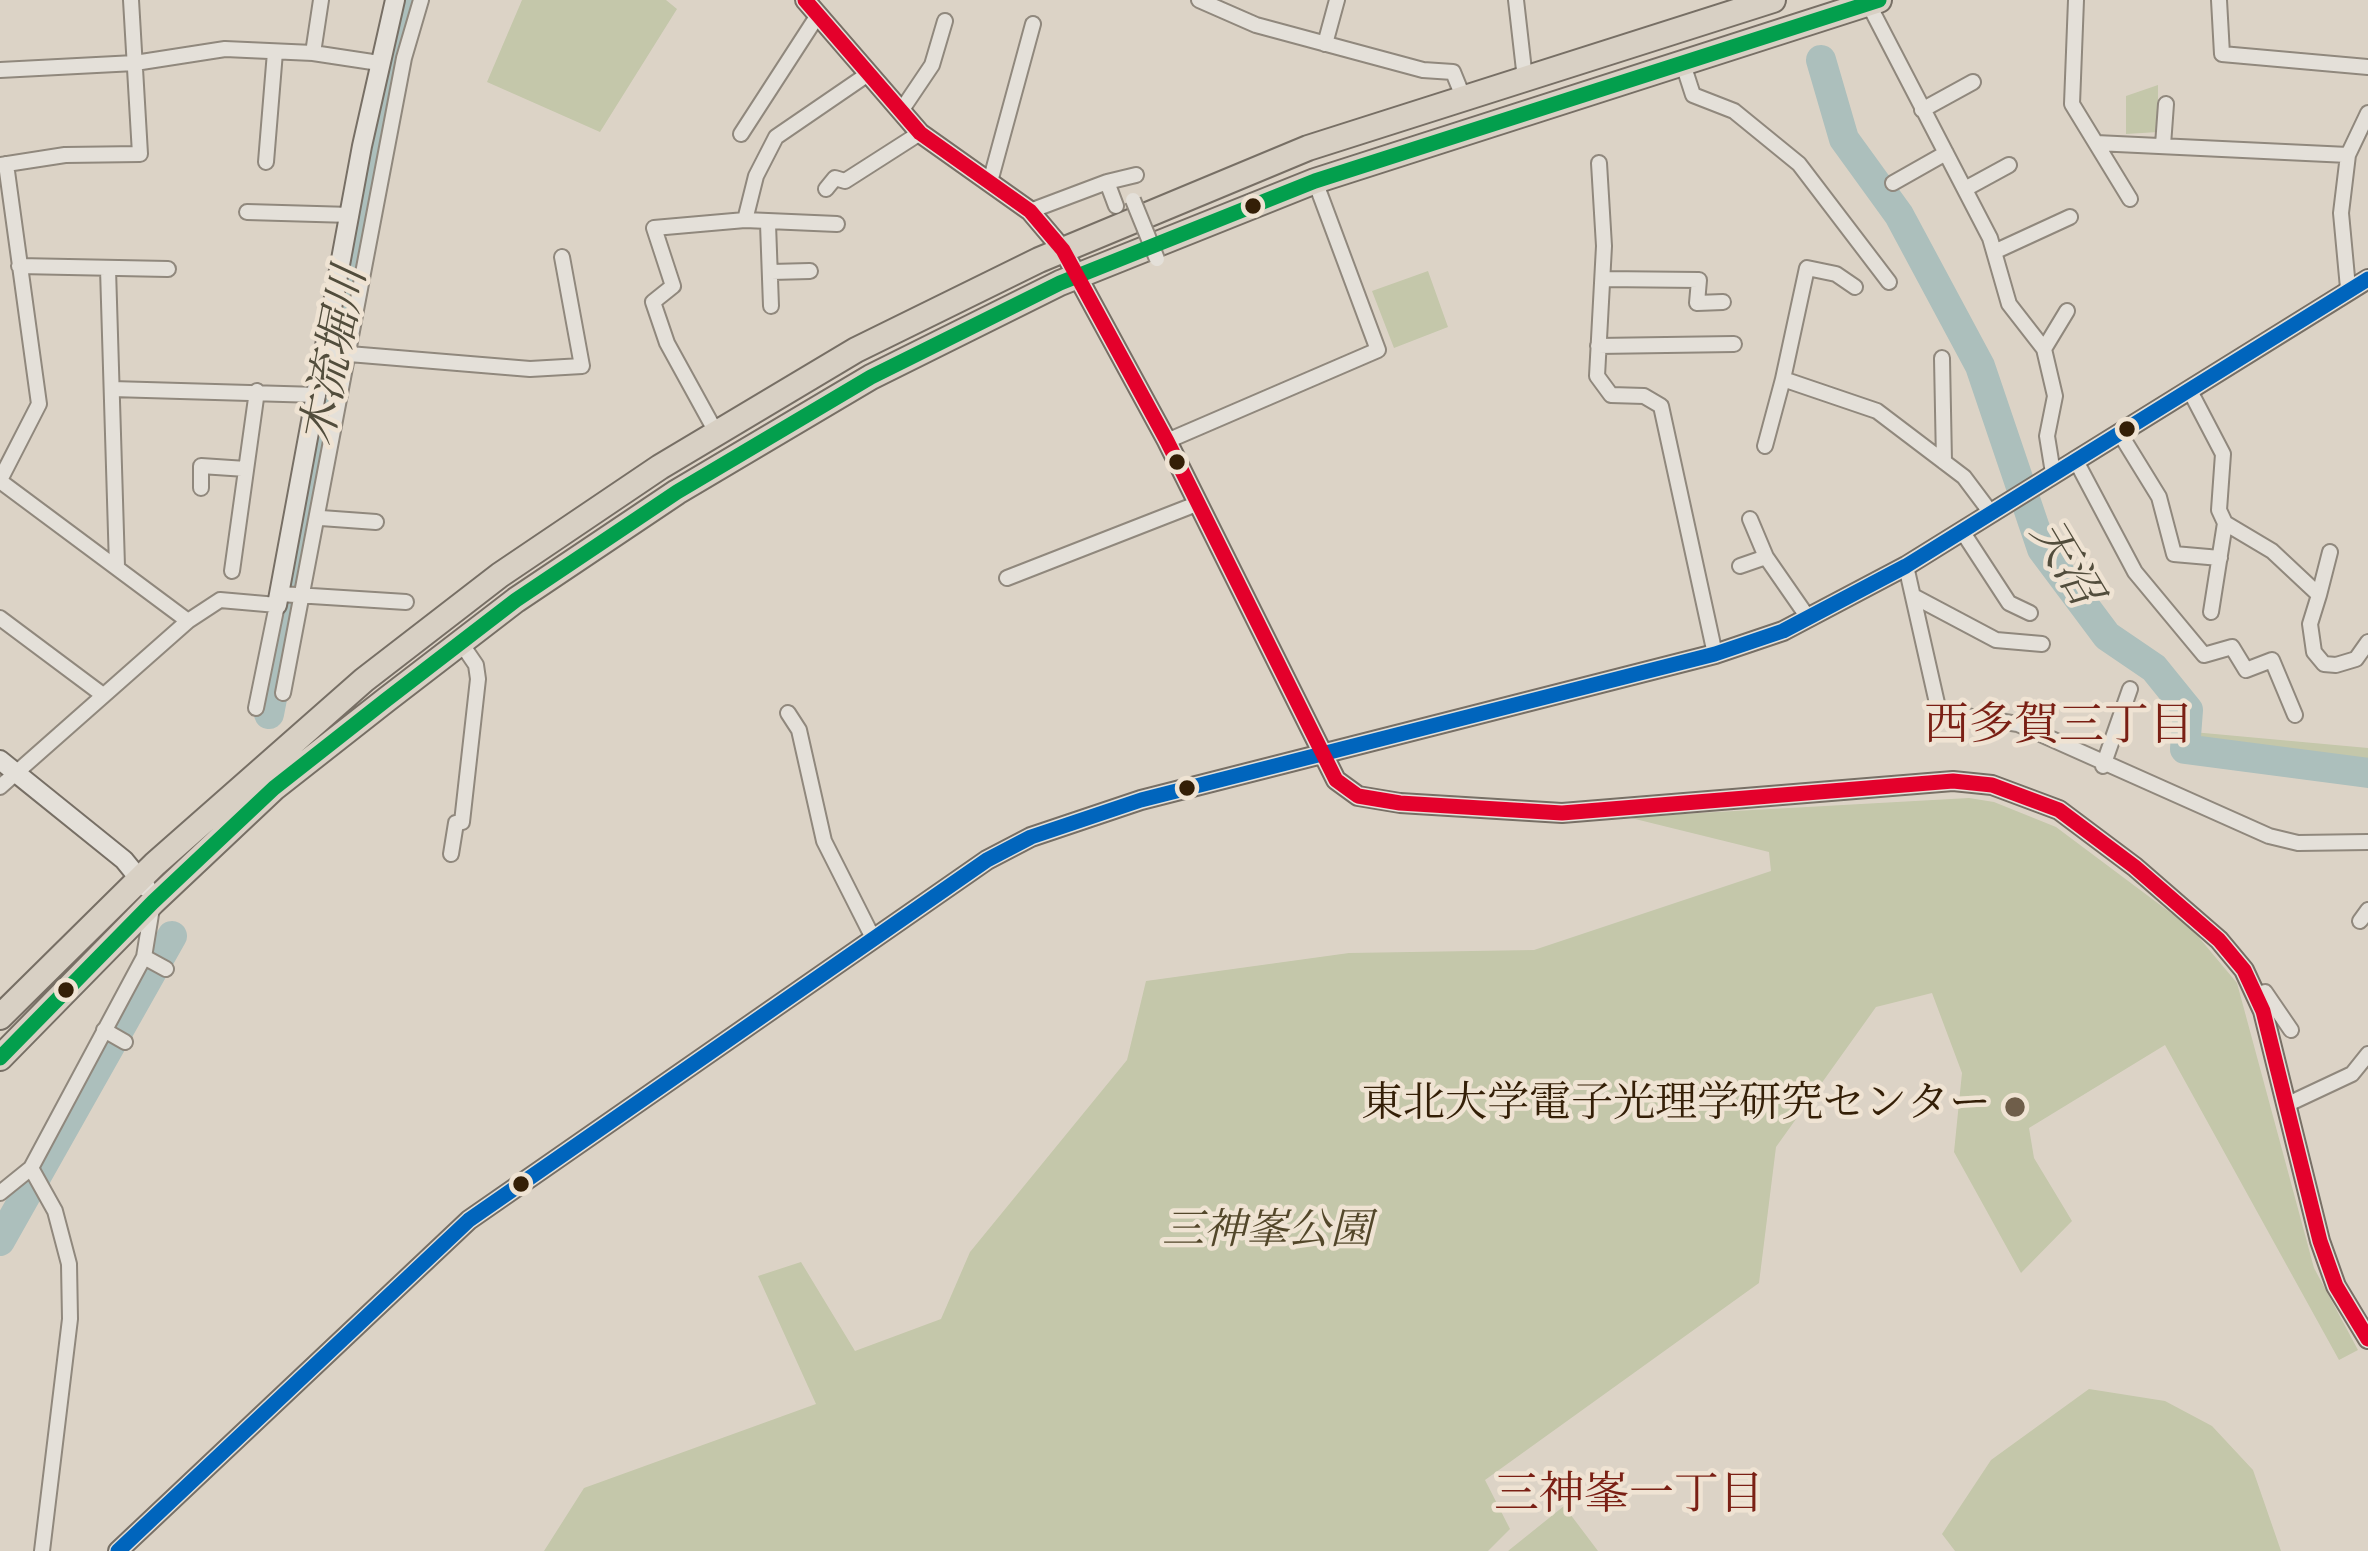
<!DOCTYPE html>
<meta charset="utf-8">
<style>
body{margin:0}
canvas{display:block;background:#dcd3c6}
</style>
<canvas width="2368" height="1551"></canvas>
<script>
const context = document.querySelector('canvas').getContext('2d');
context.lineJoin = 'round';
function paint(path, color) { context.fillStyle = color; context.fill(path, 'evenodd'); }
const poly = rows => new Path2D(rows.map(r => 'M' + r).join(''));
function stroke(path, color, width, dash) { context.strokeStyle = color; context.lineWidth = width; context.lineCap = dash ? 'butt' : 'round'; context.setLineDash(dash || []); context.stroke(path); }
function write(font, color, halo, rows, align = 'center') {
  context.font = font + ' "IM FELL Double Pica","Noto Serif JP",serif'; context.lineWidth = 9; context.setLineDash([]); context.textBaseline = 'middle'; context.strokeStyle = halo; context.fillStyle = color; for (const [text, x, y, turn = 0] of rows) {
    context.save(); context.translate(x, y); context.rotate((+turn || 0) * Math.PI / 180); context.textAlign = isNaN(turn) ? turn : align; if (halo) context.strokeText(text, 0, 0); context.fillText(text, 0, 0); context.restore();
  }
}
const green = poly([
 [522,0,666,0,677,9,600,132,487,82],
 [2158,85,2158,132,2126,134,2126,96],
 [1428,271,1448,327,1394,348,1372,291],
 [2193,732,2368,748,2368,768,2191,745],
 [1969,798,1994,802,2056,827,2191,928,2237,983,2314,1268,2358,1350,2339,1360,2165,1045,2029,1128,2034,1158,2072,1221,2021,1273,1954,1152,1962,1073,1932,993,1876,1007,1776,1147,1759,1283,1485,1480,1510,1529,1488,1551,544,1551,584,1488,816,1404,758,1276,801,1262,855,1351,941,1319,970,1252,1127,1060,1146,981,1349,953,1534,950,1771,871,1769,852,1627,817],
 [2089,1389,2165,1401,2212,1426,2253,1470,2281,1551,1955,1551,1942,1534,1991,1460],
 [1564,1506,1598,1551,1508,1551]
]);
const river = poly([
 [1821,60,1844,139,1899,215,1980,366,2042,549,2107,636,2154,668,2188,710,2185,749,2368,773],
 [269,714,408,0],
 [0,1241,172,936]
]);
const street = poly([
 [1199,0,1256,25,1423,70,1453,72,1464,99],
 [1516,0,1525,79],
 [2076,0,2072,104,2130,199],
 [2219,0,2222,54,2368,67],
 [1868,3,1990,238,2009,304,2044,349,2055,396,2047,436,2053,473],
 [1325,44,1337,0],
 [313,53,321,0],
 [1682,61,1693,95,1734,111,1799,164,1889,282],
 [0,70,135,63,225,49,313,53,379,63],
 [1922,110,1973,82],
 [901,111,932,65,945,21],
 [741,134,818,15],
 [2096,143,2348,155],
 [2163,145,2166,104],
 [266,162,275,52],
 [1599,163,1604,246,1597,376,1611,395,1644,396,1661,406,1715,654],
 [0,165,65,155,140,154,131,0],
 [990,182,1033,24],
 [1107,182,1136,175],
 [1893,183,1946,153],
 [826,189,835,178,845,181,920,133],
 [1965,189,2009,165],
 [1030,211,1107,182,1116,206],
 [247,212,351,215],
 [745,220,756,176,776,137,868,74],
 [768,224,771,306],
 [1994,252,2070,217],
 [19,266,168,269],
 [108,269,117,566],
 [771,272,810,271],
 [1603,279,1699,280,1697,303,1723,302],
 [1855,287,1836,274,1807,268,1783,379,1877,411,1964,477,1991,513],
 [2348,288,2341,213,2348,155,2368,113],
 [1598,346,1734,344],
 [2044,349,2067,311],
 [325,352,530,369,582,366,562,257],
 [1942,358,1944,462],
 [112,389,318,395],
 [2189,389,2223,454,2219,510,2225,523,2272,551,2319,595,2310,624,2314,652,2324,664,2336,665,2356,659,2368,642],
 [2119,432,2159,497,2174,554,2220,558],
 [717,434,667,343,653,302,673,286,654,228,745,220,837,224],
 [1167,441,1378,350,1315,181],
 [1765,446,1783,379],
 [2075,459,2135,572,2204,655,2232,647,2246,670,2272,660,2295,715],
 [0,480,39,404,6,164],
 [0,481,188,621],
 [201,488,201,466,246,469],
 [321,518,376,522],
 [1750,519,1766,557,1809,619],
 [1962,531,2009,603,2030,613],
 [1740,566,1766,557],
 [1906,566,1939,712,2018,724,2269,836,2298,843,2368,842],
 [232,571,257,391],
 [1007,578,1199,503],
 [280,594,406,602],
 [2319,595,2330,552],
 [1915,597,1996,640,2042,644],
 [2211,612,2225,523],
 [0,618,103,695],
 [283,693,404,58,421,0],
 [788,713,799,730,824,841,872,936],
 [2103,766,2130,689],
 [0,787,188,621,220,600,277,605,256,708],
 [451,854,456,823,462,822,478,679,476,665,461,643],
 [2360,921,2368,910],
 [144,957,166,969],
 [2256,994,2265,992,2291,1030],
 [104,1030,125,1042],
 [2286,1105,2352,1074,2368,1054],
 [31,1168,55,1211,69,1264,70,1319,42,1551],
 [0,1193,31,1168,144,957,153,902]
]);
const secondary = poly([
 [805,0,920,133,1030,211,1063,250,1167,441,1336,780,1358,796,1400,803,1562,813,1953,781,1992,785,2059,810,2135,867,2219,940,2244,970,2263,1011,2320,1241,2336,1286,2368,1339],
 [277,605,362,146,395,0],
 [0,760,124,860,146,887],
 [118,1551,469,1220,987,860,1031,837,1141,800,1715,654,1783,631,1906,566,2368,279]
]);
const highway = poly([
 [0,1017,155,864,364,680,500,575,660,467,856,350,1039,260,1308,148,1773,0],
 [0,1058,153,902,274,788,386,700,516,600,677,492,871,377,1060,283,1315,181,1879,0]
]);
const streetBridge = poly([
 [1133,200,1157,259]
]);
const bus1 = poly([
 [118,1551,469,1220,987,860,1031,837,1141,800,1715,654,1783,631,1906,566,2368,279]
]);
const bus2 = poly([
 [0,1058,153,902,274,788,386,700,516,600,677,492,871,377,1060,283,1315,181,1879,0]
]);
const bus3 = poly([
 [805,0,920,133,1030,211,1063,250,1167,441,1336,780,1358,796,1400,803,1562,813,1953,781,1992,785,2059,810,2135,867,2219,940,2244,970,2263,1011,2320,1241,2336,1286,2368,1339]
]);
const markers = [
 [1253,206,10,"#341f07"],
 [2127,429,10,"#341f07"],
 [1177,462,10,"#341f07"],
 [1187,788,10,"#341f07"],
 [66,990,10,"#341f07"],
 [2015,1107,12,"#6f5e4a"],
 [521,1184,10,"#341f07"]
];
const poiNames = [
 ["東北大学電子光理学研究センター",1991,1107]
];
const parkNames = [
 ["三神峯公園",1267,1234]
];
const waterNames = [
 ["木流堀川",338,357,-79],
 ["天沼",2062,564,59]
];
const neighbourhoodNames = [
 ["西多賀三丁目",2059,729],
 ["三神峯一丁目",1629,1498]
];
paint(green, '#c4c7aa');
stroke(river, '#acbfbc', 30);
stroke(street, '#90887d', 18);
stroke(secondary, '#776f65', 22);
stroke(highway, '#776f65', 28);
stroke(street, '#e4e0d9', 14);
stroke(secondary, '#e4e0d9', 18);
stroke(highway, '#d8d0c4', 24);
stroke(streetBridge, '#90887d', 18, []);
stroke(streetBridge, '#e4e0d9', 14);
stroke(bus1, '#0065bd', 15);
stroke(bus2, '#039f4d', 15);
stroke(bus3, '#e4002b', 15);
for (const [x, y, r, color] of markers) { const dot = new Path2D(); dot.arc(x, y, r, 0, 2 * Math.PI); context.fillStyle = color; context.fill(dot); stroke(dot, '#efe3d3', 4.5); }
write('42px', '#341f07', '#efe3d3', poiNames, 'right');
write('italic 42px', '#53472a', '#efe3d3', parkNames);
write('italic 45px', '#524d3c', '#efe3d3', waterNames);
write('45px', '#7a1f14', '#efe3d3', neighbourhoodNames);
</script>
